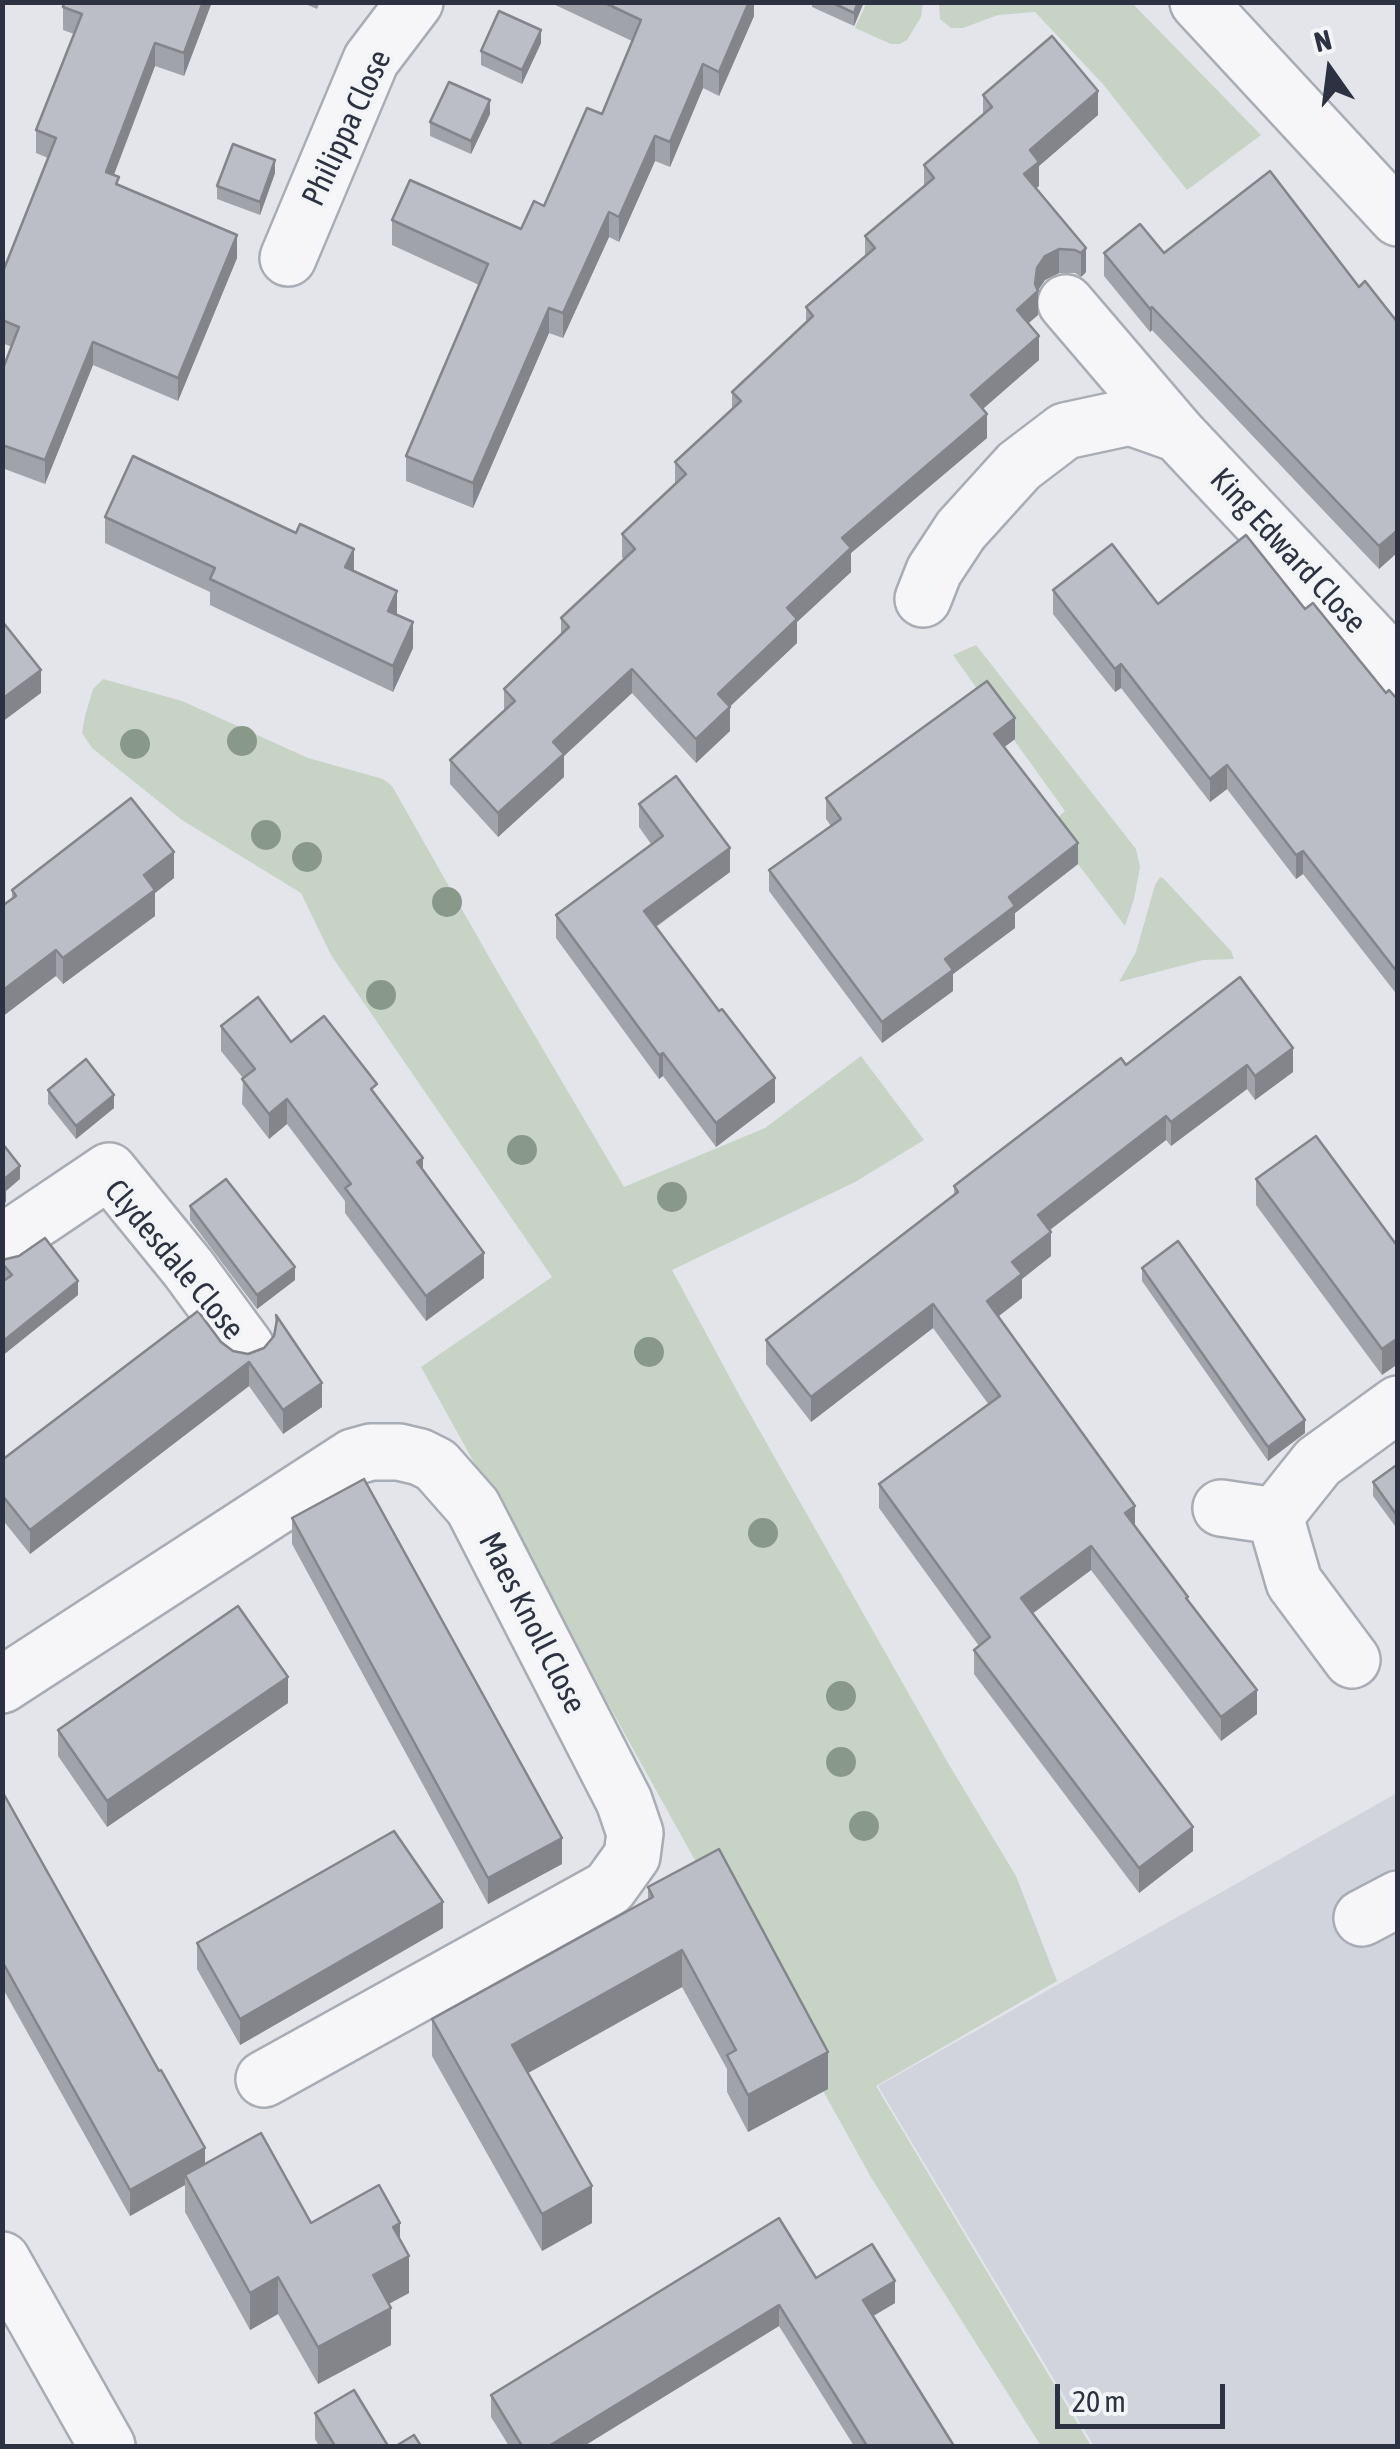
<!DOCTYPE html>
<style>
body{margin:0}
#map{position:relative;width:1400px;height:2449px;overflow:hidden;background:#e3e5ea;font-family:"Asap Condensed",sans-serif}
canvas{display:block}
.frame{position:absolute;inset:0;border:5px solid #2c3241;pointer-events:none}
.north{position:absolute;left:1280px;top:20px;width:100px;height:100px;-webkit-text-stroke:8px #f3f4f7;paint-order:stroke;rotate:346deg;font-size:28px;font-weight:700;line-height:40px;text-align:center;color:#2c3241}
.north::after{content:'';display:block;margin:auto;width:35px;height:45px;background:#2c3241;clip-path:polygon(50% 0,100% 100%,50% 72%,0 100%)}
.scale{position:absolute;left:1055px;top:2384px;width:170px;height:45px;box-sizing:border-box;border:5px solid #2c3241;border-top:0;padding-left:12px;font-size:30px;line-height:35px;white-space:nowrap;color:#2c3241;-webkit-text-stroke:8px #f3f4f7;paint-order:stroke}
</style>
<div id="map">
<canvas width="1400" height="2449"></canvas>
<div class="frame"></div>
<div class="north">N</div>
<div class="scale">20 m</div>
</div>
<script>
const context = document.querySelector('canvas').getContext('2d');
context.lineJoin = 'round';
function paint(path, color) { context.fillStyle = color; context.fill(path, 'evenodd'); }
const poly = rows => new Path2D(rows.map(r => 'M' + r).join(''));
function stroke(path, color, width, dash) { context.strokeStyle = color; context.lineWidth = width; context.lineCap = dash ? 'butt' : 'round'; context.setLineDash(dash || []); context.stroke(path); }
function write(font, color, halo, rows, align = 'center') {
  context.font = font + ' "Asap Condensed",sans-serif'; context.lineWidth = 8; context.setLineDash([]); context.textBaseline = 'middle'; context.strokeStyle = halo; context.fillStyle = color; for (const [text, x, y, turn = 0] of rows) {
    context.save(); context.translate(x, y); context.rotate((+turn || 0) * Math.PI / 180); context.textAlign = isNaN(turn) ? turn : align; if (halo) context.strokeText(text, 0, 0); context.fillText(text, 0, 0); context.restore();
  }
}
const built = poly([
 [1397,1793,1397,2446,1094,2446,878,2086]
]);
const green = poly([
 [867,2,923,3,921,17,907,40,900,44,891,44,855,28],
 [939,3,1132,3,1261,135,1187,190,1102,83,1035,12,998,15,963,28,951,28,940,19],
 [976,645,1136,849,1140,867,1134,899,1125,926,1049,826,1065,811,953,655],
 [103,679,182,701,308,758,383,779,392,786,497,971,624,1187,765,1128,861,1056,924,1140,855,1182,672,1270,737,1391,948,1763,1016,1876,1057,1981,876,2086,1091,2446,1041,2446,872,2179,421,1367,552,1277,331,955,301,893,182,820,92,748,82,733,85,716,93,689],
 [1160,877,1163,878,1231,951,1234,959,1203,960,1119,982,1136,952,1155,885]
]);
const minor = poly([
 [1198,2,1398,218],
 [288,258,371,60,415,2],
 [1066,303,1178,434],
 [923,599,934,571,961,530,1019,466,1065,431,1130,417,1178,434,1398,668],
 [2,1243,109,1171,188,1268,246,1347],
 [1221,1508,1275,1516],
 [1352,1660,1294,1582,1275,1516,1318,1462,1398,1404],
 [2,1685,353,1457,371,1452,399,1452,420,1457,436,1465,473,1507,624,1801,635,1833,632,1856,609,1888,264,2079],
 [1362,1918,1398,1899],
 [2,2260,107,2446]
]);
const trees = [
 [242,741],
 [135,744],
 [266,835],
 [307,857],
 [447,902],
 [381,995],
 [522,1150],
 [672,1197],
 [649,1352],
 [763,1533],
 [841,1696],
 [841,1762],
 [864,1826]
];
const wall = poly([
 [64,2,212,2,184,76,155,66,114,175,119,185,237,258,178,401,93,365,45,484,2,468,2,371,12,347,2,343,2,274,48,158,36,153,36,130,74,34,63,30,63,7],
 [301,2,320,2,317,9],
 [549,2,754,2,754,16,719,96,703,88,670,167,655,161,619,242,609,237,563,338,549,333,473,508,406,481,406,456,479,285,392,245,392,220,521,229,544,206,602,114,632,41],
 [812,2,864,2,854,26,812,7],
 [541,43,522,84,481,65,481,51],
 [983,95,1098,115,1039,166,1039,186,1035,188,1086,248,1086,272,1081,277,1075,273,1059,273,1045,280,1038,290,1038,315,1028,323,1039,360,983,409,987,438,851,553,851,572,797,622,797,643,729,707,730,731,696,763,632,693,564,756,564,777,498,837,450,784,450,760,504,711,504,689,561,635,561,618,624,560,622,557,622,534,675,484,675,462,732,409,732,392,806,323,806,307,865,257,865,236,924,187,924,165,983,115],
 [490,114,471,154,430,136,430,122],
 [275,173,260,215,217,199,217,186],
 [1104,253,1164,253,1359,287,1398,323,1398,552,1379,569,1152,330,1150,332,1104,276],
 [105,517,354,571,397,615,413,648,393,692,210,605,210,592,105,543],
 [1053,590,1158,604,1305,609,1386,693,1398,700,1398,996,1303,874,1296,879,1227,789,1210,802,1121,688,1115,692,1053,614],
 [1015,739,1004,747,1078,864,1015,913,1015,928,953,974,953,991,882,1043,769,891,769,870,831,826,826,819,826,798],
 [639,804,730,872,656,927,775,1102,716,1147,663,1076,659,1079,556,938,556,915,651,844,639,827],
 [174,878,155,893,155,916,63,984,56,976,12,899,12,890],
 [1240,977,1293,1072,1255,1100,1247,1089,1171,1146,1166,1140,1050,1230,1051,1256,1022,1279,1022,1298,999,1316,1135,1527,1188,1600,1257,1714,1221,1741,1091,1570,1032,1614,1193,1851,1139,1893,974,1674,974,1650,979,1646,879,1508,879,1484,989,1405,933,1328,811,1422,766,1364,766,1340,954,1195,954,1186,1126,1065],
 [221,1026,291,1042,377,1097,423,1172,484,1278,426,1321,345,1213,345,1201,287,1124,269,1139,242,1104,243,1078,221,1051],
 [48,1090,114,1108,76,1139,48,1104],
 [1256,1179,1398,1247,1382,1375,1256,1205],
 [190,1206,295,1280,257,1309,190,1220],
 [2,1260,78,1295,2,1356,2,1282,5,1280,2,1276],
 [1142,1268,1305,1433,1268,1461,1142,1281],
 [276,1315,322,1407,283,1434,249,1386,30,1554,2,1519,2,1460,221,1342,233,1351,248,1354,264,1348,274,1336],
 [1398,1464,1398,1530,1373,1496,1373,1482],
 [292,1518,562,1864,488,1904,292,1544],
 [288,1703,107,1827,58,1756,58,1730],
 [2,1791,205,2164,311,2223,400,2240,409,2293,389,2304,391,2345,318,2384,278,2314,250,2330,185,2212,185,2185,130,2216,2,1987],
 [648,1887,828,2089,748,2132,727,2092,727,2069,682,1987,528,2073,592,2223,542,2251,432,2056,432,2019,648,1900],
 [443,1928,240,2045,197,1969,197,1943],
 [816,2278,895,2303,873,2316,954,2446,854,2446,779,2326,584,2446,509,2446,491,2417,491,2395],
 [315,2413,388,2446,319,2446,315,2439]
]);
const shadedWall = poly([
 [203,2,212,2,184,76,184,53],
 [749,2,754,2,754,16,719,96,719,72],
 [858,2,864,2,854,26,854,13],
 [541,30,541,43,522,84,522,70],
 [155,43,155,66,106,195,106,172],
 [703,64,703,88,670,167,670,142],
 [1098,91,1098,115,1039,166,1039,186,1024,198,1024,174,1030,150],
 [490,100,490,114,471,154,471,141],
 [655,136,655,161,619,242,619,217],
 [275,160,275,173,260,215,260,202],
 [609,212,609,237,563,338,563,313],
 [237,235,237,258,178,401,178,378],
 [1086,248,1086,272,1081,277,1081,253],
 [1059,249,1059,273,1045,280,1037,292,1038,291,1038,315,1017,333,1017,310,1037,268,1045,256],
 [1152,307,1152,330,1150,332,1150,309],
 [549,308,549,333,473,508,473,483],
 [1039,336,1039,360,971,419,971,395],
 [93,342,93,365,45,484,45,460],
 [987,414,987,438,851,553,851,572,797,622,797,643,718,718,718,694,842,538],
 [1398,530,1398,552,1379,569,1379,546],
 [354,549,354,575,345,567],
 [397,591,397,617,388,611],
 [413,622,413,648,393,692,393,666],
 [1121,664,1121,688,1115,692,1115,669],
 [632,669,632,693,564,756,564,777,498,837,498,813,553,742],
 [41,670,41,693,2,722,2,699],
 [730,707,730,731,696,763,696,739],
 [1015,718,1015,739,994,755,994,734],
 [1227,765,1227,789,1210,802,1210,779],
 [1078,843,1078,864,1015,913,1015,928,953,974,953,991,882,1043,882,1022,1009,897],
 [730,848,730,872,644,935,644,911],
 [1303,851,1303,874,1296,879,1296,855],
 [174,852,174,878,155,893,155,916,63,984,63,958,144,875],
 [56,950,56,976,2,1017,2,991],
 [1293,1048,1293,1072,1255,1100,1255,1076],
 [663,1053,663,1076,659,1079,659,1055],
 [1247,1065,1247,1089,1171,1146,1171,1122],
 [775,1078,775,1102,716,1147,716,1123],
 [114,1095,114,1108,76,1139,76,1126],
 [287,1099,287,1124,269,1139,269,1114],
 [1166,1116,1166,1140,1038,1239,1038,1215],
 [423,1158,423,1183,417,1162],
 [20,1166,20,1179,6,1191,6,1202,2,1205,2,1181],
 [1051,1232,1051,1256,1022,1279,1022,1298,987,1325,987,1301,1012,1262],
 [484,1253,484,1278,426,1321,426,1296],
 [295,1267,295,1280,257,1309,257,1295],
 [78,1281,78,1295,2,1356,2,1342],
 [933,1304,933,1328,811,1422,811,1397],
 [1398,1338,1398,1364,1382,1375,1382,1349],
 [249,1362,249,1386,30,1554,30,1530],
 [322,1383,322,1407,283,1434,283,1410],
 [1305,1420,1305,1433,1268,1461,1268,1447],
 [1135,1506,1135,1530,1125,1513],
 [1091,1546,1091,1570,1021,1622,1021,1598],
 [288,1677,288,1703,107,1827,107,1801],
 [1257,1690,1257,1714,1221,1741,1221,1717],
 [1193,1827,1193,1851,1139,1893,1139,1868],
 [562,1838,562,1864,488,1904,488,1878],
 [443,1902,443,1928,240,2045,240,2019],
 [682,1950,682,1987,512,2082,512,2045],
 [828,2052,828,2089,748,2132,748,2095],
 [205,2148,205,2174,185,2175,185,2185,130,2216,130,2190],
 [592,2186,592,2223,542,2251,542,2214],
 [400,2223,400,2260,393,2227],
 [409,2256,409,2293,373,2312,373,2275],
 [278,2277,278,2314,250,2330,250,2293],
 [895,2281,895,2303,863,2322,863,2300],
 [779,2305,779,2326,584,2446,549,2446],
 [391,2308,391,2345,318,2384,318,2347]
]);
const building = poly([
 [64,2,203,2,184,53,155,43,106,172,119,177,116,184,237,235,178,378,93,342,45,460,2,445,2,371,19,327,2,320,2,274,56,138,36,130,82,14,63,7,64,2],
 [603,2,749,2,719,72,703,64,670,142,655,136,619,217,609,212,563,313,549,308,473,483,406,456,488,264,392,220,410,180,521,229,534,201,544,206,587,108,602,114,641,20,603,2],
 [831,2,858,2,854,13,831,2],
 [499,11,541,30,522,70,481,51,499,11],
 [1052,36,1098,91,1030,150,1039,162,1024,174,1086,248,1081,253,1075,250,1059,249,1045,256,1037,268,1035,284,1038,291,1017,310,1039,336,971,395,987,414,842,538,851,548,787,608,797,619,718,694,730,707,696,739,632,669,553,742,564,754,498,813,450,760,515,701,504,689,569,627,561,618,635,549,622,534,686,474,675,462,741,401,732,392,813,316,806,307,875,248,865,236,934,178,924,165,992,107,983,95,1052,36],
 [449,82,490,100,471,141,430,122,449,82],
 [233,144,275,160,260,202,217,186,233,144],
 [1270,171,1359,287,1365,281,1398,323,1398,530,1379,546,1152,307,1150,309,1104,253,1140,224,1164,253,1270,171],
 [133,456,296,533,300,524,354,549,345,567,397,591,388,611,413,622,393,666,210,579,215,568,105,517,133,456],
 [1246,535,1305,609,1313,603,1386,693,1389,690,1398,700,1398,973,1303,851,1296,855,1227,765,1210,779,1121,664,1115,669,1053,590,1112,544,1158,604,1246,535],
 [2,621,41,670,2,699,2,621],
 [987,681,1015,718,994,734,1078,843,1009,897,1015,906,945,959,953,970,882,1022,769,870,841,819,826,798,987,681],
 [676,776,730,848,644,911,719,1011,722,1009,775,1078,716,1123,663,1053,659,1055,556,915,663,836,639,804,676,776],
 [131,798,174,852,144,875,155,890,63,958,56,950,2,991,2,906,16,896,12,890,131,798],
 [1240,977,1293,1048,1255,1076,1247,1065,1171,1122,1166,1116,1038,1215,1051,1232,1012,1262,1022,1274,987,1301,1135,1506,1125,1513,1188,1597,1186,1598,1257,1690,1221,1717,1091,1546,1021,1598,1193,1827,1139,1868,974,1650,990,1637,879,1484,1000,1396,933,1304,811,1397,766,1340,958,1192,954,1186,993,1156,1121,1058,1126,1065,1240,977],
 [258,997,291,1042,324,1016,377,1084,371,1089,423,1158,417,1162,484,1253,426,1296,345,1188,351,1184,287,1099,269,1114,242,1079,255,1069,221,1026,258,997],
 [86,1059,114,1095,76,1126,48,1090,86,1059],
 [1316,1136,1398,1247,1398,1338,1382,1349,1256,1179,1316,1136],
 [2,1143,20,1166,2,1181,2,1143],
 [226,1179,295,1267,257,1295,190,1206,226,1179],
 [45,1238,78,1281,2,1342,2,1282,12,1275,2,1263,2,1260,19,1256,45,1238],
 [1178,1241,1305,1420,1268,1447,1142,1268,1178,1241],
 [198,1311,221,1342,233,1351,248,1354,264,1348,274,1336,277,1320,276,1315,322,1383,283,1410,249,1362,30,1530,2,1495,2,1460,198,1311],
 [1398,1464,1398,1517,1373,1482,1398,1464],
 [364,1479,562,1838,488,1878,292,1518,364,1479],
 [238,1606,288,1677,107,1801,58,1730,238,1606],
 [2,1791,159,2071,161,2070,205,2148,130,2190,2,1961,2,1791],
 [394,1831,443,1902,240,2019,197,1943,394,1831],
 [719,1849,828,2052,748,2095,727,2055,736,2050,682,1950,512,2045,592,2186,542,2214,432,2019,653,1897,648,1887,719,1849],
 [261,2133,311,2223,379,2185,400,2223,393,2227,409,2256,373,2275,391,2308,318,2347,278,2277,250,2293,185,2175,261,2133],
 [779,2218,816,2278,872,2244,895,2281,863,2300,954,2446,867,2446,779,2305,549,2446,522,2446,491,2395,779,2218],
 [354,2390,388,2446,335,2446,315,2413,354,2390],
 [414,2435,421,2446,396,2446,414,2435]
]);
const streetNames = [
 ["Philippa Close",347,128,-65],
 ["King Edward Close",1288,551,47],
 ["Clydesdale Close",174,1260,50],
 ["Maes Knoll Close",532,1623,63]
];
paint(built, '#d1d4dc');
paint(green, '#c7d3c5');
stroke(minor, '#a8acb4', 60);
stroke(minor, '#f6f6f8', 55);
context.fillStyle = '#88998a';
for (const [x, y] of trees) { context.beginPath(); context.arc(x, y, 15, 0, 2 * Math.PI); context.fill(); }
paint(wall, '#a1a3aa');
paint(shadedWall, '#83858b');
paint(building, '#bbbec6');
stroke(building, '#83858b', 2.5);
write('32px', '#2c3241', '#f3f4f7', streetNames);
</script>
